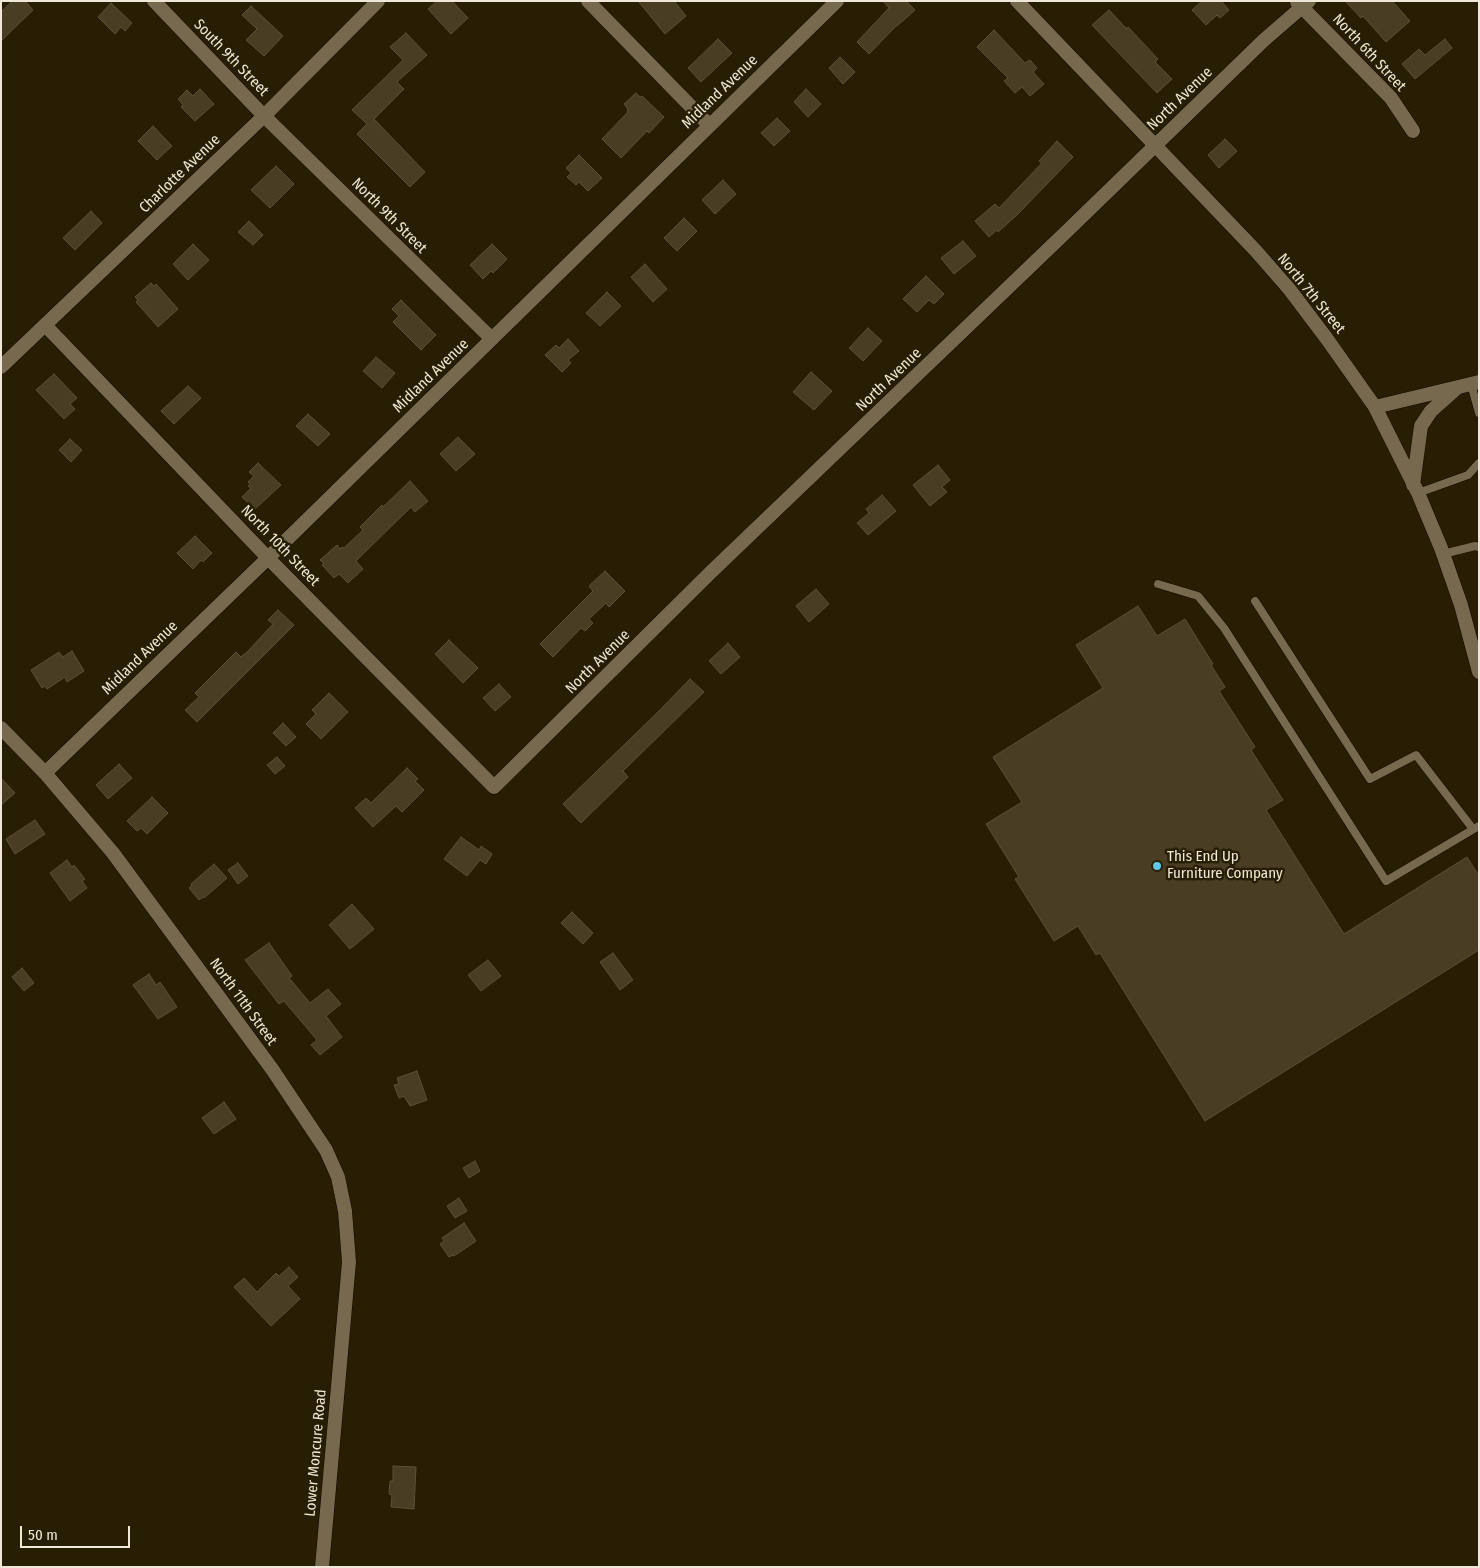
<!DOCTYPE html>
<style>
body{margin:0}
#map{position:relative;width:1480px;height:1568px;overflow:hidden;background:#281e04;font-family:"Fira Sans Condensed",sans-serif}
canvas{display:block}
.frame{position:absolute;inset:0;border:2px solid #efe8d9;pointer-events:none}
.scale{position:absolute;left:20px;top:1526px;width:110px;height:22px;box-sizing:border-box;border:2px solid #efe8d9;border-top:0;padding-left:6px;font-size:15px;line-height:18px;white-space:nowrap;color:#efe8d9;-webkit-text-stroke:4px #281e04;paint-order:stroke}
</style>
<div id="map">
<canvas width="1480" height="1568"></canvas>
<div class="frame"></div>
<div class="scale">50 m</div>
</div>
<script>
const context = document.querySelector('canvas').getContext('2d');
context.lineJoin = 'round';
function paint(path, color) { context.fillStyle = color; context.fill(path, 'evenodd'); }
const poly = rows => new Path2D(rows.map(r => 'M' + r).join(''));
function stroke(path, color, width, dash) { context.strokeStyle = color; context.lineWidth = width; context.lineCap = dash ? 'butt' : 'round'; context.setLineDash(dash || []); context.stroke(path); }
function write(font, color, halo, rows, align = 'center') {
  context.font = font + ' "Fira Sans Condensed",sans-serif'; context.lineWidth = 5; context.setLineDash([]); context.textBaseline = 'middle'; context.strokeStyle = halo; context.fillStyle = color; for (const [text, x, y, turn = 0] of rows) {
    context.save(); context.translate(x, y); context.rotate((+turn || 0) * Math.PI / 180); context.textAlign = isNaN(turn) ? turn : align; if (halo) context.strokeText(text, 0, 0); context.fillText(text, 0, 0); context.restore();
  }
}
const building = poly([
 [12,1,25,1,33,10,1,41,1,12,12,1],
 [437,1,452,1,468,18,451,34,428,9,437,1],
 [638,1,674,1,686,16,665,34,638,1],
 [883,1,906,1,915,10,897,26,896,26,869,54,857,42,889,8,883,1],
 [1202,1,1221,1,1229,10,1220,18,1217,15,1206,25,1192,10,1202,1],
 [1345,1,1392,1,1410,21,1386,42,1363,16,1361,18,1345,1],
 [111,3,132,23,125,31,121,27,115,34,98,17,111,3],
 [251,6,283,36,264,56,246,40,257,29,242,15,251,6],
 [1109,10,1127,29,1128,27,1158,59,1155,62,1172,79,1157,93,1092,25,1109,10],
 [994,30,1025,63,1030,60,1037,68,1033,72,1044,84,1030,96,1022,87,1015,93,1004,81,1008,78,977,47,994,30],
 [406,33,427,55,397,82,404,89,374,119,425,172,410,187,357,134,367,124,352,110,403,60,390,47,406,33],
 [718,39,732,53,701,82,688,68,718,39],
 [1445,39,1452,48,1415,79,1402,64,1419,49,1425,55,1445,39],
 [840,57,855,72,843,84,829,68,840,57],
 [200,89,214,104,195,121,181,107,183,105,178,99,187,90,193,96,200,89],
 [806,89,821,104,808,117,794,102,806,89],
 [636,93,640,97,642,96,664,117,649,133,647,131,621,158,602,139,628,112,627,110,628,109,624,104,636,93],
 [777,118,790,131,774,146,761,133,777,118],
 [153,126,172,146,157,160,138,141,153,126],
 [1225,139,1237,151,1219,168,1208,155,1225,139],
 [1057,141,1073,157,1018,214,998,232,997,230,989,237,975,221,995,204,999,208,1042,163,1039,161,1057,141],
 [579,155,602,178,588,191,579,182,576,185,567,177,571,173,566,168,579,155],
 [276,166,294,184,270,208,251,190,276,166],
 [723,180,736,194,715,214,702,200,723,180],
 [91,211,102,223,75,250,63,238,91,211],
 [684,218,697,231,677,251,664,238,684,218],
 [249,221,263,235,253,245,238,232,249,221],
 [963,241,976,256,954,274,941,258,963,241],
 [193,244,209,260,188,280,173,264,193,244],
 [492,244,507,259,493,273,491,271,483,279,470,265,492,244],
 [645,264,667,289,653,302,631,277,645,264],
 [926,276,944,294,934,304,929,300,917,312,903,299,926,276],
 [151,283,154,286,156,284,178,309,158,327,136,302,138,300,135,297,151,283],
 [607,292,621,306,600,326,586,313,607,292],
 [401,300,436,335,421,350,393,322,399,316,392,309,401,300],
 [868,328,882,341,863,361,849,348,868,328],
 [568,339,579,351,568,360,571,363,562,372,545,355,556,345,559,348,568,339],
 [376,357,395,373,382,388,363,371,376,357],
 [811,372,832,391,814,410,793,392,811,372],
 [54,374,77,398,70,404,75,409,64,419,36,390,54,374],
 [188,386,201,398,174,424,161,411,188,386],
 [308,414,330,434,318,446,296,426,308,414],
 [458,437,475,454,456,471,440,454,458,437],
 [70,439,82,450,71,462,59,450,70,439],
 [258,463,281,485,255,509,242,497,251,488,248,486,250,484,248,482,254,476,249,472,258,463],
 [938,465,950,480,942,487,947,492,930,506,913,485,938,465],
 [410,481,428,501,415,512,411,507,356,561,363,569,348,583,339,574,334,578,322,565,324,563,320,560,337,545,340,549,342,547,344,548,363,530,360,527,382,505,383,507,410,481],
 [882,495,896,511,868,535,857,523,869,513,866,509,882,495],
 [195,536,212,553,203,562,201,560,193,569,177,553,195,536],
 [605,571,625,591,609,607,606,603,589,619,593,623,585,631,581,628,553,657,540,644,593,591,589,586,605,571],
 [816,589,829,604,809,622,796,606,816,589],
 [1138,606,1157,636,1185,619,1213,664,1211,665,1225,687,1219,691,1255,747,1251,750,1283,800,1266,810,1344,934,1467,857,1479,876,1479,950,1205,1121,1100,953,1096,955,1078,926,1054,941,1015,879,1019,877,986,824,1022,802,993,757,1103,688,1076,645,1138,606],
 [278,610,294,625,197,722,185,710,199,697,195,693,236,652,241,657,248,651,273,624,268,620,278,610],
 [449,640,478,668,463,683,435,654,449,640],
 [728,643,740,657,721,674,709,661,728,643],
 [72,651,84,671,67,682,65,677,47,689,45,686,42,688,31,670,59,652,63,657,72,651],
 [690,679,704,692,623,771,628,777,581,823,563,804,659,711,690,679],
 [499,684,511,697,495,711,483,698,499,684],
 [329,693,348,712,321,739,306,724,316,714,312,710,329,693],
 [283,723,296,737,286,746,273,733,283,723],
 [277,757,285,766,275,774,267,765,277,757],
 [119,764,132,778,108,799,96,785,119,764],
 [407,768,418,779,415,781,424,790,402,812,396,806,373,827,355,808,366,798,371,803,407,768],
 [1,778,15,793,1,805,1,778],
 [152,797,168,813,147,834,141,828,137,831,127,821,152,797],
 [35,820,45,834,15,854,6,839,35,820],
 [461,837,479,850,481,846,492,854,486,864,480,860,467,876,444,859,461,837],
 [67,860,72,867,74,865,85,879,82,881,87,888,70,901,50,873,67,860],
 [238,863,248,876,238,884,228,870,238,863],
 [214,864,227,878,204,898,203,897,199,900,189,888,192,885,191,884,214,864],
 [352,904,374,929,350,949,329,925,352,904],
 [572,912,593,933,583,944,561,923,572,912],
 [269,943,292,976,289,978,310,1003,328,989,341,1004,326,1016,342,1037,320,1055,311,1045,317,1040,284,1001,279,1004,245,960,269,943],
 [613,953,633,980,620,990,600,962,613,953],
 [488,960,501,976,481,991,468,975,488,960],
 [22,968,34,983,24,991,12,977,22,968],
 [149,974,156,985,160,982,177,1007,158,1019,133,985,149,974],
 [417,1071,427,1100,410,1106,404,1096,399,1098,394,1085,399,1084,397,1078,417,1071],
 [224,1102,236,1119,214,1134,202,1118,224,1102],
 [475,1161,480,1171,469,1178,463,1168,475,1161],
 [459,1198,467,1211,455,1218,447,1206,459,1198],
 [464,1223,476,1241,454,1256,453,1255,449,1257,440,1244,444,1241,442,1238,464,1223],
 [289,1267,298,1277,288,1286,300,1299,271,1326,234,1287,244,1278,257,1292,276,1273,279,1276,289,1267],
 [393,1466,416,1467,414,1509,391,1507,392,1495,389,1494,390,1481,393,1481,393,1466]
]);
const service = poly([
 [1471,384,1479,413],
 [1418,493,1468,475,1479,463],
 [1443,554,1475,546,1479,547],
 [1158,584,1198,596,1224,628,1386,881,1479,826],
 [1255,601,1370,779,1416,755,1473,829]
]);
const minor = poly([
 [154,1,264,116,492,339],
 [588,1,709,125],
 [1297,2,1391,98,1413,131],
 [45,325,268,558,494,787,711,572,1065,233,1264,40,1309,1],
 [45,773,268,558,837,1]
]);
const tertiary = poly([
 [1017,1,1256,251,1290,290,1327,339,1375,407,1418,493,1441,548,1461,605,1479,672],
 [1,367,264,116,378,1],
 [1375,407,1479,382],
 [1413,485,1421,426,1431,411,1458,387],
 [1,728,45,773,113,853,272,1069,326,1150,338,1177,345,1211,349,1262,322,1567]
]);
const markers = [
 [1157,866,5,"#5cc7e8"]
];
const streetNames = [
 ["North 6th Street",1369,53,47],
 ["South 9th Street",231,58,46],
 ["Midland Avenue",720,92,-44],
 ["North Avenue",1180,99,-44],
 ["Charlotte Avenue",180,174,-44],
 ["North 9th Street",389,216,45],
 ["North 7th Street",1311,294,51],
 ["Midland Avenue",431,376,-44],
 ["North Avenue",889,380,-44],
 ["North 10th Street",280,546,46],
 ["Midland Avenue",140,658,-44],
 ["North Avenue",598,662,-45],
 ["North 11th Street",243,1002,54],
 ["Lower Moncure Road",316,1453,-85]
];
const poiNames = [
 ["This End Up",1167,857],
 ["Furniture Company",1167,874]
];
paint(building, '#493e23');
stroke(building, '#5c5136', 1);
stroke(service, '#110700', 9);
stroke(minor, '#110700', 15);
stroke(tertiary, '#110700', 15);
stroke(service, '#76694e', 8);
stroke(minor, '#76694e', 14);
stroke(tertiary, '#76694e', 14);
for (const [x, y, r, color] of markers) { const dot = new Path2D(); dot.arc(x, y, r, 0, 2 * Math.PI); context.fillStyle = color; context.fill(dot); stroke(dot, '#281e04', 2); }
write('15px', '#efe8d9', '#281e04', streetNames);
write('15px', '#efe8d9', '#281e04', poiNames, 'left');
</script>
